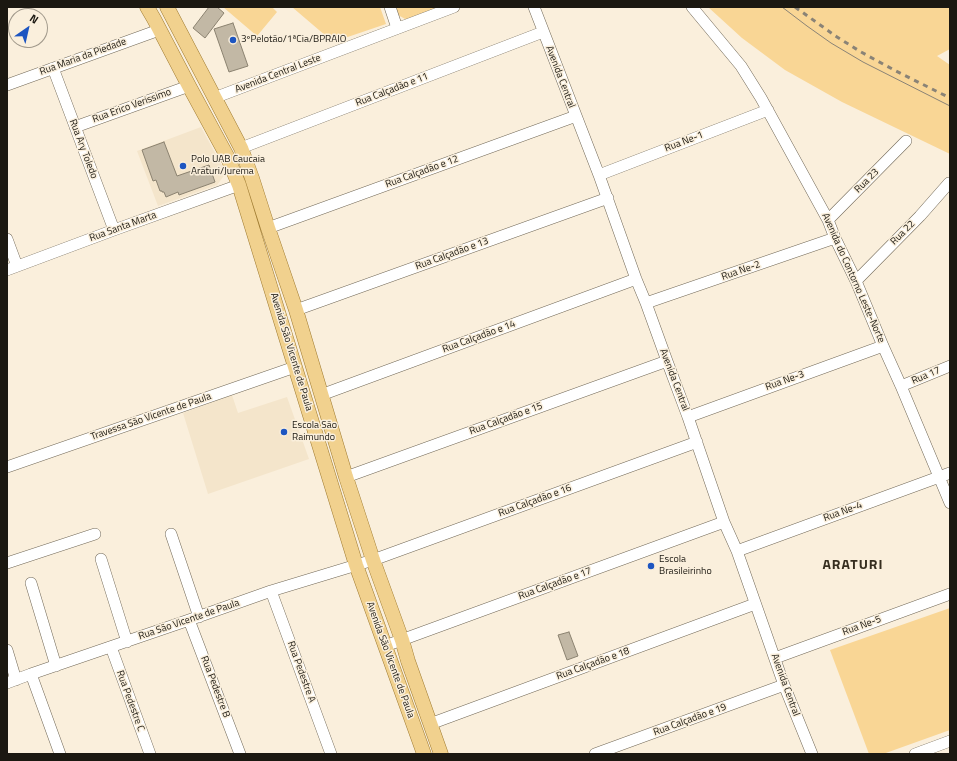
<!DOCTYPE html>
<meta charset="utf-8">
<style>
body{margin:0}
#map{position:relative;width:957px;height:761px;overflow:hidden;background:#faefdc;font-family:"Titillium Web",sans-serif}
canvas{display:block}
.frame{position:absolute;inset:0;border:8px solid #1b1811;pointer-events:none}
.north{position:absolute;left:8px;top:8px;width:40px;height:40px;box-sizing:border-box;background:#faefdc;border:1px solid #a1998b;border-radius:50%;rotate:34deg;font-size:11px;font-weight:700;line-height:16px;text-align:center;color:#1b1811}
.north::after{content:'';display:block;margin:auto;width:14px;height:18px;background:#1d55c1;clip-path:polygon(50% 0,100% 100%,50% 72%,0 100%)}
</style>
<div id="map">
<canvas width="957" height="761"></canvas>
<div class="frame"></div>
<div class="north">N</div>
</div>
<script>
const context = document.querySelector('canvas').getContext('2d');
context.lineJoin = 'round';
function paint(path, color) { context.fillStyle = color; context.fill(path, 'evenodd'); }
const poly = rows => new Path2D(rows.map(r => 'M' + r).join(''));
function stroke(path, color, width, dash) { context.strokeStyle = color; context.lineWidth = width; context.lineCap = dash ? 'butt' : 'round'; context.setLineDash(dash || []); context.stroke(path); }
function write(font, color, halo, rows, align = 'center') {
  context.font = font + ' "Titillium Web",sans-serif'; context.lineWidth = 3; context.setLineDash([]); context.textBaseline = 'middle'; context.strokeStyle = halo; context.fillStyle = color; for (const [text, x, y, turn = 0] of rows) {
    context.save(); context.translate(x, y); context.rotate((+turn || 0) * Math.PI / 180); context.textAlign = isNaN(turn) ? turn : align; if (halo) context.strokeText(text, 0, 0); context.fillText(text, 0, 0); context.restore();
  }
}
const built = poly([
 [201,127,226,173,217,185,158,206,137,151],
 [232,395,238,413,287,397,309,459,208,494,183,413]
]);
const green = poly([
 [223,7,272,7,277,12,257,36],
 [292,7,380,7,386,24,333,42],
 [395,7,440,7,407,20,398,15],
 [708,7,950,7,950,49,937,56,950,65,950,154,842,102,785,70,742,38],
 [950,608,950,730,883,754,869,754,830,650]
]);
const building = poly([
 [209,7,217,7,224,13,205,38,193,28,209,7],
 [233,23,248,66,229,72,214,29,233,23],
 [164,142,177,176,209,165,215,182,179,195,178,192,166,197,164,192,162,192,162,191,160,191,156,180,153,181,142,150,164,142],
 [569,632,578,656,567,660,558,635,569,632]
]);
const minor = poly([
 [390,7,397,28],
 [534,7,599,175,636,279,646,303,667,361,688,417,724,522,737,551,784,685,812,754],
 [692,7,741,66,761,98,828,220,835,238,856,281,883,346,901,386,950,503],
 [53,68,114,230],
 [7,85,159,30],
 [214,98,454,7],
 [75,127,189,86],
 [241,148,543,32],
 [599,175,768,110],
 [828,220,906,141],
 [268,228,576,116],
 [7,239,17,266],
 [7,270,114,230,239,185],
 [856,281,920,216,949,183],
 [646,303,835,238],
 [296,310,608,198],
 [901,386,950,366],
 [321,395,636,279],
 [688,417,883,346],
 [7,467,295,367],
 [346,477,667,361],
 [171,534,199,617],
 [737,551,950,473],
 [101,559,127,642],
 [7,563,95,534],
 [31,583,56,666],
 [271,591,331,754],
 [189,620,240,754],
 [385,646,724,522],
 [111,647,150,754],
 [7,650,16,680],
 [775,658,950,594],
 [31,674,60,754],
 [7,683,31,674,189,620,271,591,373,560,697,442],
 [430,724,755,604],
 [595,754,784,685],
 [915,754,950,741]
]);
const major = poly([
 [147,7,154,19,189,86,227,156,239,185,356,565,424,754],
 [167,7,241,148,252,178,268,228,296,310,346,477,373,560,402,640,408,661,441,754]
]);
const tram = poly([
 [782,7,807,26,831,43,863,62,950,106]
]);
const rail = poly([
 [795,7,837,37,861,52,896,71,950,98]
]);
const markers = [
 [233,40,4,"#1d55c1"],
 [183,166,4,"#1d55c1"],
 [284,432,4,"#1d55c1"],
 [651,566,4,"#1d55c1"]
];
const poiNames = [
 ["3ºPelotão/1ªCia/BPRAIO",241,40],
 ["Polo UAB Caucaia",191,160],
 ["Araturi/Jurema",191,172],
 ["Escola São",292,426],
 ["Raimundo",292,438],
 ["Escola",659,560],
 ["Brasileirinho",659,572]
];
const streetNames = [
 ["Rua Maria da Piedade",83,57,-20],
 ["Avenida Central Leste",278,74,-21],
 ["Avenida Central",560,77,69],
 ["Rua Calçadão e 11",392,90,-21],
 ["Rua Erico Verissimo",132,106,-20],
 ["Rua Ne-1",684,142,-21],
 ["Rua Ary Toledo",83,149,69],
 ["Rua Calçadão e 12",422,172,-20],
 ["Rua 23",867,181,-45],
 ["Rua Santa Marta",123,227,-20],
 ["Rua 22",903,233,-45],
 ["Rua Calçadão e 13",452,254,-20],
 ["Rua Ne-2",741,271,-19],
 ["Avenida do Contorno Leste-Norte",853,278,66],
 ["Rua Calçadão e 14",479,337,-20],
 ["Avenida São Vicente de Paula",291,352,73],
 ["Rua 17",926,376,-23],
 ["Avenida Central",674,380,69],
 ["Rua Ne-3",785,381,-20],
 ["Travessa São Vicente de Paula",151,417,-19],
 ["Rua Calçadão e 15",506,419,-20],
 ["Rua Calçadão e 16",535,501,-20],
 ["Rua Ne-4",843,512,-20],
 ["Rua Calçadão e 17",555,584,-20],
 ["Rua São Vicente de Paula",189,620,-19],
 ["Rua Ne-5",862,626,-20],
 ["Avenida São Vicente de Paula",390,660,70],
 ["Rua Calçadão e 18",593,664,-20],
 ["Rua Pedestre A",301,672,70],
 ["Avenida Central",785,685,70],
 ["Rua Pedestre B",215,687,69],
 ["Rua Pedestre C",130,701,70],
 ["Rua Calçadão e 19",690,720,-20]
];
const districtNames = [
 ["ARATURI",853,566]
];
paint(built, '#f4e5cb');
paint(green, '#f9d695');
paint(building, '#c2b8a5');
stroke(building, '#8b8270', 1);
stroke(minor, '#726958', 12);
stroke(major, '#a07c32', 15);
stroke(minor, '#fff', 11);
stroke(major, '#f1d18e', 14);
stroke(tram, '#8a8376', 1);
stroke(rail, '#8a8376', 3, [5, 5]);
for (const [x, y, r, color] of markers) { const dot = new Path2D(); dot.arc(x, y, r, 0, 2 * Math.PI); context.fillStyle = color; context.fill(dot); stroke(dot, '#faefdc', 1.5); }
write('10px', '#1b1811', '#faefdc', poiNames, 'left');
write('10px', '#1b1811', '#faefdc', streetNames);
context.letterSpacing = '1px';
write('bold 14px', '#362e1f', '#faefdc', districtNames);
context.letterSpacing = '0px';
</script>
